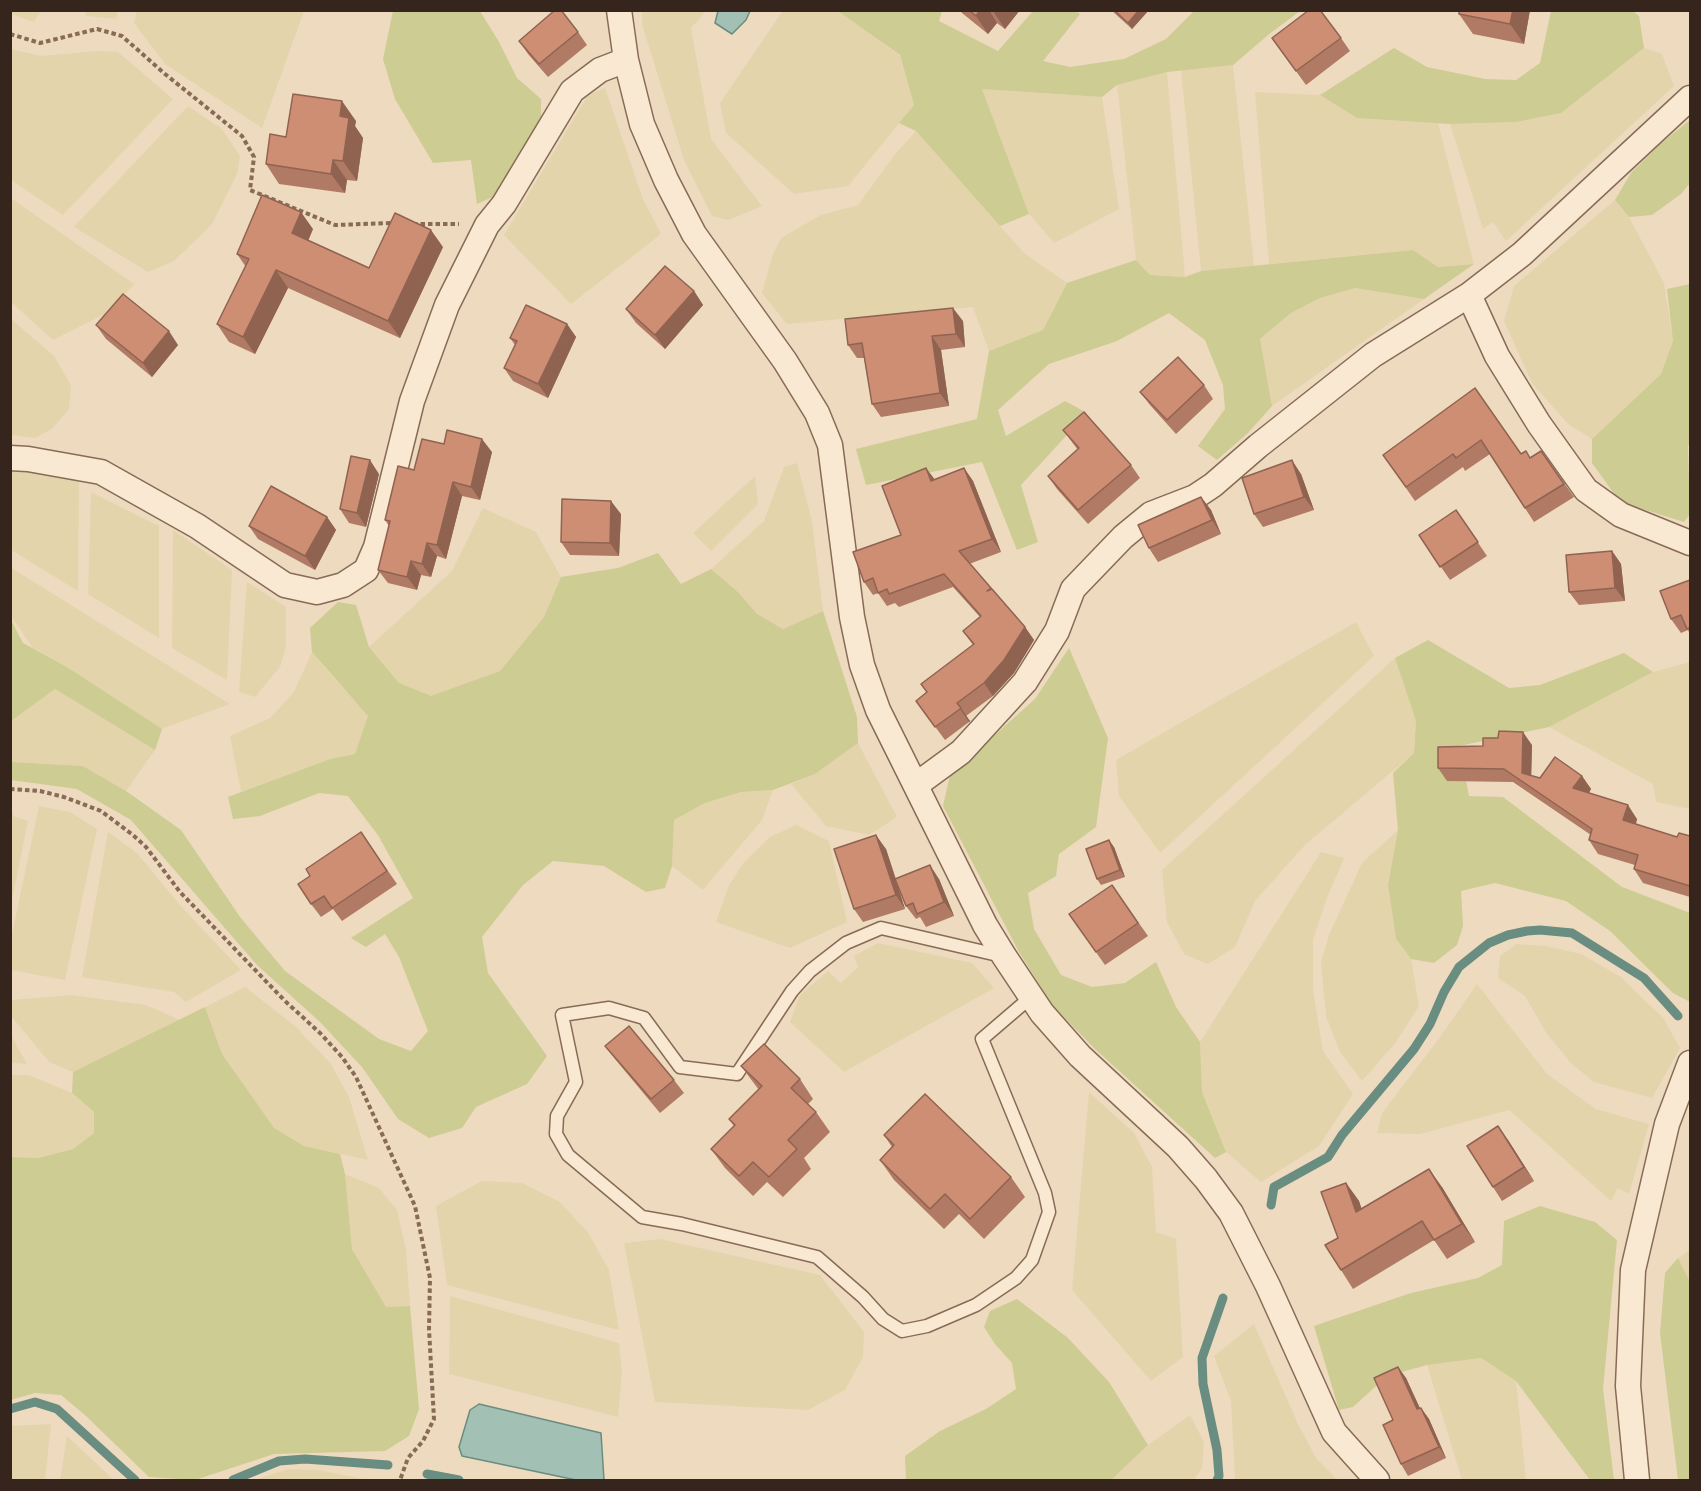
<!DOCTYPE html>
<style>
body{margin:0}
#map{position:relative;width:1701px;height:1491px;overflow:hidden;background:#eedabf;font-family:"Crimson Pro",serif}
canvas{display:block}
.frame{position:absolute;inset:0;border:12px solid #36251c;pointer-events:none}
</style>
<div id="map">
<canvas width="1701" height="1491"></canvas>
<div class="frame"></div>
</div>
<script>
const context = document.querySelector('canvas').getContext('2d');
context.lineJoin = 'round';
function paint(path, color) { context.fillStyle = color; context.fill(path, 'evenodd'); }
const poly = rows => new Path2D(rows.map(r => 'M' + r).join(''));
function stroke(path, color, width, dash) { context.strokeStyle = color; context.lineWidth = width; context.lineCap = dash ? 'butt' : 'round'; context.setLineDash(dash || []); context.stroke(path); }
const farmland = poly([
 [11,10,41,10,41,11,34,22,11,14],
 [798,10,838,10,900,56,914,105,848,186,794,194,726,133,720,103,782,12],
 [85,11,85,10,118,11,116,19,86,16],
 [137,11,304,11,262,128,165,64,134,23],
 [642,11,706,11,691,28,711,139,762,206,728,220,712,216,684,160,642,24],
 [1644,48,1662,54,1674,86,1506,241,1493,222,1483,229,1450,124,1515,122,1561,113],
 [10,49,41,56,98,51,118,52,173,99,63,215,11,180],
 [1233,65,1254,266,1201,271,1181,70],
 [1167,72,1185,277,1150,275,1136,260,1117,85],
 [605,88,643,199,661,234,571,304,504,235,588,95],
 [982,89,1102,97,1119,209,1054,243,1029,214],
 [1255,92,1320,95,1357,118,1438,123,1474,264,1438,267,1413,250,1269,264],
 [188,106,222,129,240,156,237,174,212,224,174,261,148,272,74,227],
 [916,131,1024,253,1067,283,1043,330,989,351,973,307,787,324,762,293,772,257,781,238,821,215,858,205,896,153],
 [11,198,134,284,111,311,53,340,11,302],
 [1615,200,1629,217,1664,283,1673,341,1661,374,1592,439,1568,424,1532,383,1504,321,1514,286],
 [1355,288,1424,299,1272,406,1260,339,1291,313,1320,298],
 [10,318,54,356,71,385,69,409,52,429,35,438,11,435],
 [797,463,812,521,823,611,783,629,757,614,738,592,711,569,764,521,784,467],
 [14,468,79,481,78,591,11,550,10,469],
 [755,476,758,504,711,551,693,533],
 [91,492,159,526,159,638,88,594],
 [483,508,536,532,561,577,544,617,500,671,431,697,399,683,369,647,452,571],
 [173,530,232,570,227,680,172,648],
 [10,567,230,704,161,729,67,667,33,648,11,616],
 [247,582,286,607,286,647,280,667,255,697,239,692],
 [1356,622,1374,656,1160,853,1119,796,1116,760],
 [312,652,332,676,369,716,355,754,330,759,241,792,230,736,270,718,294,692],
 [1395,658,1416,721,1414,753,1305,845,1255,901,1235,947,1208,964,1184,954,1167,922,1162,870],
 [1690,662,1690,809,1656,802,1653,784,1549,727,1653,672],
 [55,689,155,750,126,791,83,766,11,762,10,721],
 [858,743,897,817,869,835,826,826,791,784,815,774],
 [773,790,762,820,703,890,672,866,674,820,705,803,741,792],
 [11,806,13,816,28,821,11,905],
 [39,806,70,812,97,829,65,980,11,970,11,939],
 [796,825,829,841,847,922,790,948,716,922,729,885,744,862,770,837],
 [1398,830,1388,885,1396,939,1411,959,1419,1006,1396,1042,1362,1081,1340,1052,1326,1016,1321,962,1329,935,1362,863],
 [108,832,137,853,180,905,241,970,186,1002,174,992,82,977],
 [1321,852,1344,858,1327,898,1313,940,1313,990,1323,1051,1353,1094,1319,1146,1261,1182,1226,1152,1202,1092,1200,1042],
 [878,943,972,963,994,988,844,1072,790,1022,800,995,828,971,841,983,858,967,854,956],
 [1517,944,1546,946,1581,954,1621,977,1663,1018,1680,1048,1652,1098,1594,1082,1571,1063,1547,1034,1525,996,1498,978,1500,956],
 [1477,984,1547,1074,1596,1109,1649,1124,1629,1194,1618,1188,1611,1201,1509,1110,1420,1134,1377,1133,1382,1113,1438,1040],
 [245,987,295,1026,331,1064,349,1097,368,1160,304,1146,274,1129,251,1097,222,1054,205,1007],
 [71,995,146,1005,180,1020,73,1072,49,1062,11,1016,10,1000],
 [11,1034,11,1035,27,1064,11,1063],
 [11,1075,29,1075,72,1093,94,1112,94,1133,73,1149,38,1158,11,1157],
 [1089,1092,1134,1133,1152,1167,1156,1232,1176,1239,1183,1357,1151,1381,1072,1290],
 [345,1174,379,1188,397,1210,406,1249,410,1306,386,1307,352,1249],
 [482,1181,522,1183,560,1202,589,1234,609,1270,619,1330,447,1285,436,1206],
 [660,1239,820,1275,864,1332,863,1357,845,1390,808,1410,655,1402,624,1243],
 [1690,1250,1690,1282,1678,1258],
 [450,1296,619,1343,622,1371,618,1417,449,1374],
 [1254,1324,1298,1424,1316,1458,1338,1480,1235,1480,1231,1401,1214,1356],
 [1481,1358,1516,1381,1526,1480,1462,1480,1427,1365],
 [1190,1415,1204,1442,1202,1468,1194,1480,1111,1480,1148,1445],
 [51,1424,45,1480,11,1480,11,1426],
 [67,1436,114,1480,60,1480],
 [289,1469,318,1470,369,1480,254,1480]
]);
const green = poly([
 [393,11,480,11,499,42,517,78,541,99,541,121,499,194,477,204,471,160,433,163,395,99,383,59],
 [838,11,942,11,939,21,998,51,1033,11,1076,11,1080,14,1043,61,1070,67,1124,59,1166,39,1194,11,1300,11,1268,35,1233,65,1167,72,1117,85,1102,97,982,89,1029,214,1000,226,916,131,899,123,914,105,900,55],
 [1551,11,1633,11,1639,16,1644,48,1561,113,1516,122,1450,124,1357,118,1320,95,1394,48,1427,67,1485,79,1516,80,1540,63],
 [1690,120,1690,183,1681,194,1652,215,1629,217,1615,200,1631,173,1660,144],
 [1413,250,1438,267,1474,264,1424,299,1355,288,1320,298,1291,313,1260,339,1272,406,1248,433,1217,460,1198,446,1225,409,1223,385,1205,340,1169,313,1117,341,1049,364,998,410,1006,436,1065,401,1087,413,1021,485,1038,542,1017,550,982,462,866,485,856,449,977,419,989,351,1043,330,1067,283,1136,260,1150,275,1185,277,1201,271],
 [1690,284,1690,442,1688,446,1690,514,1684,522,1620,502,1592,463,1592,439,1661,374,1673,341,1667,289],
 [658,553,681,584,711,569,738,592,757,614,783,629,823,611,857,717,858,743,815,774,773,790,741,792,705,803,674,820,672,866,665,888,646,892,604,866,553,861,523,885,482,937,488,973,547,1056,527,1084,476,1107,462,1128,429,1138,398,1119,362,1067,320,1022,257,965,131,820,77,789,11,780,11,762,83,766,126,791,181,830,240,917,285,971,379,1039,411,1051,428,1031,399,957,385,934,366,947,351,938,413,898,378,835,348,796,319,793,260,816,233,819,228,797,330,759,355,754,368,716,312,652,310,628,338,602,356,605,369,647,399,683,431,696,500,671,544,617,561,577,618,568],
 [11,620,23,643,67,667,162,729,155,750,55,689,11,721],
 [1428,640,1509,688,1540,685,1624,653,1653,672,1549,727,1459,746,1469,796,1503,797,1622,887,1690,913,1690,1002,1673,993,1610,931,1566,901,1495,883,1461,891,1463,926,1457,945,1434,963,1411,959,1396,939,1388,885,1398,830,1393,773,1414,753,1416,721,1395,658],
 [1069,648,1108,738,1096,827,1059,854,1056,876,1028,893,1034,929,1061,975,1092,987,1125,983,1156,962,1176,1007,1200,1042,1202,1092,1226,1152,1215,1158,1095,1049,1053,1006,1019,952,943,806,950,775,1035,699],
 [205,1007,222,1054,274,1128,304,1146,340,1154,345,1174,352,1249,386,1307,410,1306,419,1409,409,1436,385,1451,274,1454,195,1480,149,1477,85,1415,61,1395,35,1393,11,1400,11,1157,38,1158,73,1149,94,1133,94,1112,72,1093,73,1072],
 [1540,1206,1595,1222,1617,1240,1603,1389,1614,1480,1590,1480,1516,1381,1481,1358,1427,1365,1387,1376,1353,1407,1339,1410,1314,1326,1411,1293,1478,1278,1502,1265,1504,1221],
 [1678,1258,1690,1282,1690,1480,1678,1480,1660,1333,1665,1273],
 [1017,1299,1068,1338,1109,1382,1148,1445,1111,1480,906,1480,905,1456,940,1431,986,1409,1016,1389,1012,1363,995,1344,984,1327,990,1311]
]);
const water = poly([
 [718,11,718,10,750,11,746,20,732,34,715,23,718,11],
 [479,1404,601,1433,604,1480,576,1480,462,1456,459,1447,470,1410,479,1404]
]);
const stream = poly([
 [1271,1205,1274,1187,1328,1157,1342,1135,1414,1049,1430,1024,1444,992,1459,967,1489,943,1508,935,1527,931,1540,930,1572,933,1644,978,1678,1016],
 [10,1409,35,1402,57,1409,135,1480],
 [427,1474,459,1480],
 [233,1480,279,1461,305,1459,388,1465],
 [1217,1480,1219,1476,1217,1450,1203,1384,1202,1358,1223,1298]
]);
const path = poly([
 [10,34,40,43,97,29,122,36,165,74,242,136,254,157,250,190,335,225,393,223],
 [413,224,459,224],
 [10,789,40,791,64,797,101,811,133,835,146,847,180,892,285,1001,320,1033,342,1057,356,1077,415,1206,430,1278,429,1329,434,1419,423,1441,408,1458,400,1480]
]);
const service = poly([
 [1002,956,881,928,846,943,810,971,792,991,737,1074,680,1067,644,1018,609,1008,562,1015,576,1082,557,1116,556,1134,568,1155,642,1217,682,1224,817,1257,863,1297,883,1319,902,1331,927,1326,976,1305,1016,1278,1032,1260,1049,1212,1045,1193,982,1039,1031,997]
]);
const minor = poly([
 [619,10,626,60,642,124,666,180,694,234,785,361,817,413,830,445,852,617,862,665,878,710,985,925,1004,956,1042,1013,1080,1056,1178,1147,1206,1179,1231,1213,1268,1286,1334,1432,1377,1480],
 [1469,295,1497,356,1539,424,1586,490,1621,515,1690,543],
 [10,458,28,459,101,472,197,526,285,585,317,592,343,585,366,570,376,547,412,401,447,305,487,225,504,204,572,91,600,70,626,60],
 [916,785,961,752,1025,682,1057,631,1073,589,1123,537,1151,514,1195,497,1213,485,1258,446,1373,355,1469,295,1522,254,1690,98],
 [1637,1480,1628,1386,1633,1270,1667,1124,1690,1063]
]);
const wall = poly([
 [960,10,1020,10,1005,29,997,23,988,34,962,13],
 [1111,10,1149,10,1132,29],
 [1459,10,1530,10,1524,44,1473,34,1459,14],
 [578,32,587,45,548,77,528,54,519,41],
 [1272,38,1341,38,1350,51,1306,85],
 [356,121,355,126,363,138,357,181,347,180,345,193,279,184,266,164,286,137],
 [313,229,308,241,369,268,443,247,400,338,288,288,255,354,229,342,217,324,246,267,237,254],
 [694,291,703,305,665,349,636,323,626,309],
 [963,321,965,347,941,350,949,406,881,417,872,404,864,358,857,358,848,345],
 [567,324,576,337,548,398,513,381,504,368,515,345,510,338],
 [96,325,178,345,152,377,106,339],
 [1204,385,1213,399,1176,434,1150,405,1140,392],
 [1475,388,1521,454,1531,458,1541,451,1574,497,1534,522,1490,454,1465,471,1463,467,1415,501,1383,455],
 [1063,430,1131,465,1140,478,1088,524,1057,489,1048,476,1078,450],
 [444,444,492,452,480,500,462,496,446,559,437,556,431,577,421,575,417,590,388,583,378,570,389,526,385,520,414,470],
 [964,468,973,481,1001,552,969,564,1025,627,1034,640,1014,673,993,696,966,716,970,721,969,722,945,740,916,701,927,692,973,645,963,631,980,617,953,587,899,607,895,603,887,606,878,593,873,595,864,582,901,535,935,480],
 [379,474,366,527,349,523,340,509],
 [1301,474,1314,510,1263,527,1254,514],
 [1201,497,1211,510,1221,534,1158,562,1149,548],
 [1456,510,1487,556,1450,580,1419,535],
 [621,514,619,556,570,555,561,542],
 [327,517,336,530,315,570,258,539,249,526],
 [1612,551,1621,564,1625,601,1579,605,1569,592],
 [1690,580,1690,634,1688,630,1681,633,1671,619],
 [1532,745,1531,776,1540,778,1582,776,1591,789,1589,793,1637,819,1636,824,1677,837,1690,836,1690,897,1643,883,1634,869,1635,865,1598,854,1589,840,1591,835,1513,782,1447,781,1438,768],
 [361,832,397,884,342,921,333,909,321,917,311,904,310,876],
 [1114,847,1125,877,1101,885,1097,879],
 [886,849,896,879,939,879,954,916,926,927,920,917,916,919,906,906,897,884,905,909,863,922,854,909],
 [1112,885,1148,936,1105,965,1069,914],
 [605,1046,674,1080,684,1093,660,1113,615,1059],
 [741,1066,800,1079,813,1099,808,1104,816,1112,830,1132,804,1158,811,1169,783,1197,767,1182,753,1196,725,1168,711,1149,734,1126,729,1119,759,1090],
 [884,1135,1011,1177,1025,1197,984,1239,959,1214,944,1229,894,1180,880,1160,892,1147],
 [1508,1140,1534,1181,1502,1201,1493,1187],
 [1346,1183,1359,1201,1361,1209,1442,1187,1475,1242,1447,1259,1434,1240,1353,1289,1341,1270,1338,1238],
 [1398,1367,1406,1378,1420,1408,1421,1408,1429,1419,1446,1458,1408,1476,1401,1464,1393,1420]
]);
const shadedWall = poly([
 [980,10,989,10,997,23,988,34,976,16],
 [993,10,1020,10,1005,29,993,11],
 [1139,10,1149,10,1132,29,1128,23],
 [1513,10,1530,10,1524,44,1510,24],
 [342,101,356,121,355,126,363,138,357,181,343,161,340,116],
 [333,160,347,180,345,193,331,174],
 [301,212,313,229,304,250,292,233],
 [431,230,443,247,400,338,388,321],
 [276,270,288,288,255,354,243,337],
 [694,291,703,305,665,349,655,335],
 [953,308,963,321,965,347,956,334],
 [567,324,576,337,548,398,538,384],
 [169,331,178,345,152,377,143,363],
 [932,336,941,350,949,406,940,393],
 [482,439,492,452,480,500,471,487],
 [370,460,379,474,366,527,357,513],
 [1292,460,1301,474,1314,510,1304,497],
 [926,468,936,481,931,481],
 [964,468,973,481,1001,552,992,539],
 [453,482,462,496,446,559,437,545],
 [1201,497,1211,510,1221,534,1212,520],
 [611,501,621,514,619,556,610,543],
 [327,517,336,530,315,570,305,556],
 [427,543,437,556,431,577,422,564],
 [1612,551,1621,564,1625,601,1615,588],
 [411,561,421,575,417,590,407,577],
 [1025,627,1034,640,1014,673,993,696,984,683],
 [961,708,970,721,969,722,960,709],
 [1523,732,1532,745,1531,786,1522,773],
 [1582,776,1591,789,1583,802,1573,788],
 [1628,805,1637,819,1633,833,1623,820],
 [876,835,886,849,905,909,896,895],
 [1109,840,1114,847,1125,877,1120,870],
 [930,865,939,879,954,916,944,902],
 [1498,1126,1508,1140,1534,1181,1524,1167],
 [1429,1169,1442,1187,1475,1242,1462,1224],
 [1346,1183,1359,1201,1369,1230,1356,1212],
 [1398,1367,1406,1378,1425,1420,1417,1409],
 [1421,1408,1429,1419,1446,1458,1439,1447]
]);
const building = poly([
 [555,10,561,10,578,32,539,64,519,41,555,10],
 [969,10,980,10,976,16,969,10],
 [1114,10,1139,10,1128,23,1114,10],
 [1309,10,1320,10,1341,38,1296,71,1272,38,1309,10],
 [1459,10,1513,10,1510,24,1459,14,1459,10],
 [293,94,342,101,340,116,349,118,343,161,333,160,331,174,266,164,270,134,286,137,293,94],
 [262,195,301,212,292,233,369,268,395,213,431,230,388,321,276,270,243,337,217,324,249,259,237,254,262,195],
 [665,266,694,291,655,335,626,309,665,266],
 [123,294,169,331,143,363,96,325,123,294],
 [526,305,567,324,538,384,504,368,517,341,510,338,526,305],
 [953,308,956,334,932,336,940,393,872,404,862,343,848,345,845,319,953,308],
 [1178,357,1204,385,1167,420,1140,392,1178,357],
 [1475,388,1521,454,1526,451,1530,458,1541,451,1564,484,1525,508,1481,440,1456,458,1453,454,1406,487,1383,455,1475,388],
 [1084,412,1131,465,1078,510,1048,476,1079,448,1063,430,1084,412],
 [447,430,482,439,471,487,453,482,437,545,427,543,422,564,411,561,407,577,378,570,390,521,385,520,398,466,414,470,422,439,444,444,447,430],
 [351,456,370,460,357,513,340,509,351,456],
 [1292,460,1304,497,1254,514,1242,478,1292,460],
 [926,468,931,481,964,468,992,539,959,551,991,588,987,591,992,589,1025,627,1004,660,984,683,957,703,961,708,960,709,935,727,916,701,927,692,921,684,974,644,963,631,981,616,944,574,889,594,887,589,878,593,873,578,864,582,853,552,901,535,882,486,926,468],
 [271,486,327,517,305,556,249,526,271,486],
 [1201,497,1212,520,1149,548,1138,525,1201,497],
 [562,499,611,501,610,543,561,542,562,499],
 [1456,510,1478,542,1440,567,1419,535,1456,510],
 [1612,551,1615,588,1569,592,1566,555,1612,551],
 [1690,580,1690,627,1687,629,1681,615,1671,619,1660,591,1690,580],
 [1499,731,1523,732,1522,773,1540,778,1555,757,1582,776,1573,788,1628,805,1623,820,1677,837,1679,833,1690,836,1690,886,1634,869,1638,855,1589,840,1592,829,1504,769,1438,768,1438,747,1483,746,1483,738,1498,738,1499,731],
 [361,832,387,871,332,908,324,896,311,904,298,884,310,876,306,869,361,832],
 [876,835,896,895,854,909,834,849,876,835],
 [1109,840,1120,870,1097,879,1086,849,1109,840],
 [930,865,944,902,917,914,913,903,906,906,895,879,930,865],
 [1112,885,1138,923,1096,952,1069,914,1112,885],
 [629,1026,674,1080,651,1099,605,1046,629,1026],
 [764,1044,800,1079,791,1088,816,1112,788,1140,797,1149,769,1177,753,1162,739,1176,711,1149,735,1125,729,1119,762,1086,741,1066,764,1044],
 [925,1094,1011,1177,970,1219,945,1194,930,1209,880,1160,894,1145,884,1135,925,1094],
 [1498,1126,1524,1167,1493,1187,1467,1146,1498,1126],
 [1429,1169,1462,1224,1434,1240,1422,1221,1341,1270,1325,1245,1338,1238,1321,1192,1346,1183,1356,1212,1429,1169],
 [1398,1367,1417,1409,1421,1408,1439,1447,1401,1464,1383,1425,1393,1420,1374,1378,1398,1367]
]);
paint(farmland, '#e4d4ac');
paint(green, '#cccc93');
paint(water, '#a2c0b3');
stroke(water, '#698d80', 1.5);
stroke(stream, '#698d80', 9);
stroke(service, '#876b57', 15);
stroke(minor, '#876b57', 27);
stroke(path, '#876b57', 4, [4.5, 3]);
stroke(service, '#f9e9d2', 12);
stroke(minor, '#f9e9d2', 24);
paint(wall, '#b07a64');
paint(shadedWall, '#906351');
paint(building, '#cd8e74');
stroke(building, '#906351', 1.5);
</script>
